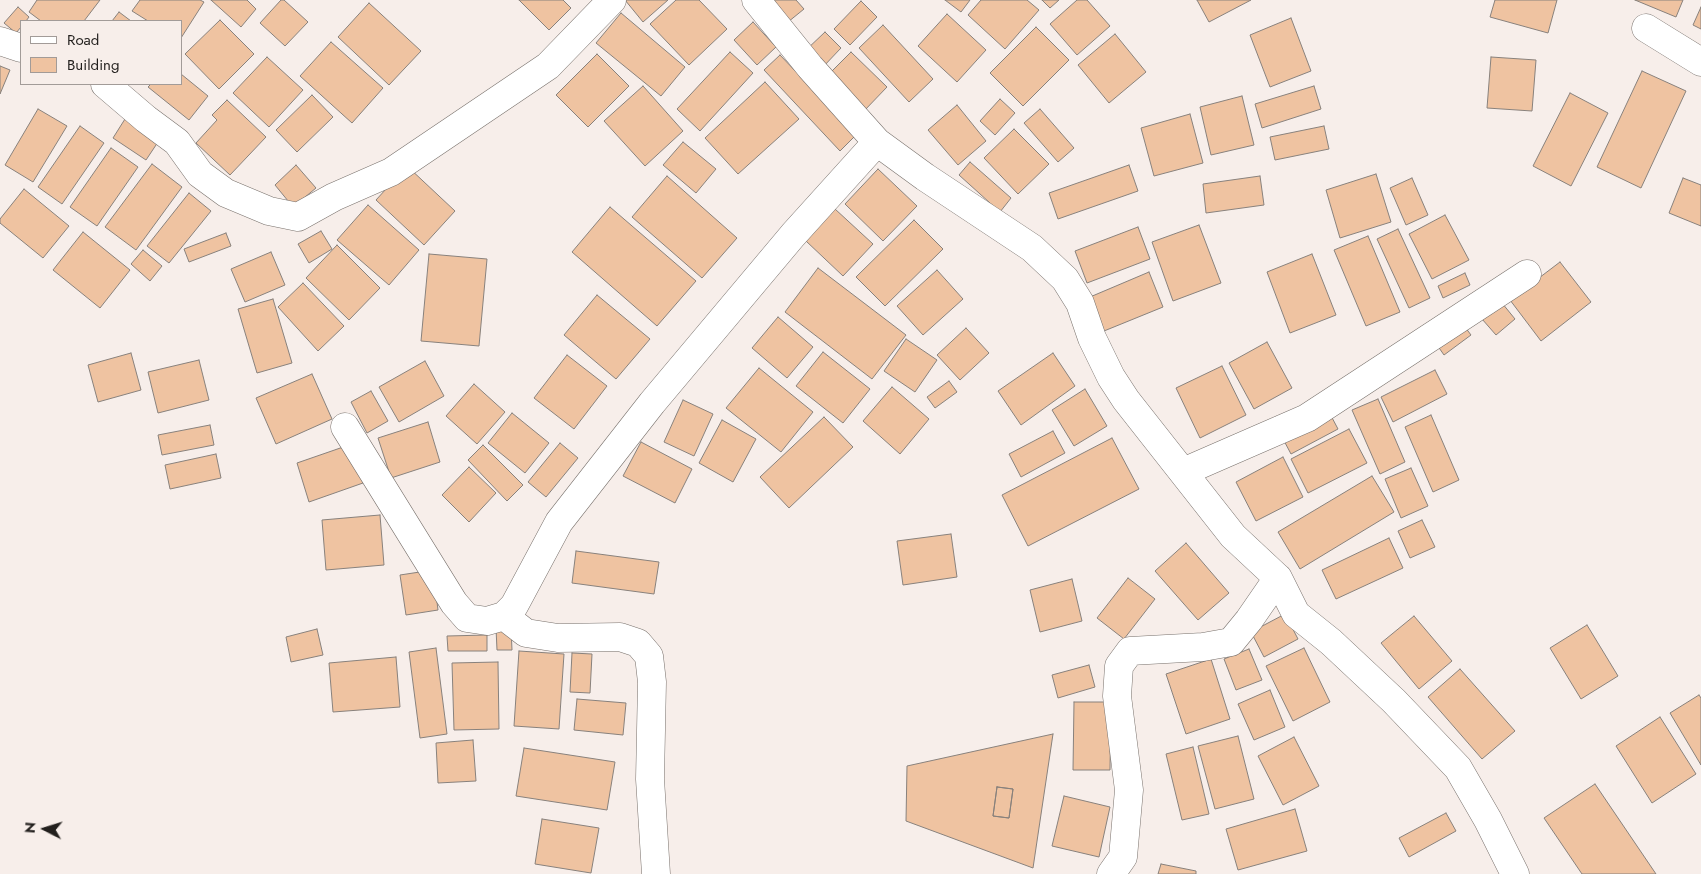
<!DOCTYPE html>
<style>
body{margin:0}
#map{position:relative;width:1701px;height:874px;overflow:hidden;background:#f7eeea;font-family:Jost,sans-serif}
canvas{display:block}
.legend{position:absolute;left:20px;top:20px;width:162px;height:65px;box-sizing:border-box;background:#f7eeea;border:1px solid #a29b98;margin:0;padding:6px 9px;list-style:none;font-size:15px;color:#221f1d}
.legend li{display:flex;align-items:center;gap:10px;height:25px}
.legend b{width:25px;border:1px solid #a29b98}
.north{position:absolute;left:20px;top:804px;width:50px;height:50px;-webkit-text-stroke:4px #f7eeea;paint-order:stroke;rotate:275deg;font-size:14px;font-weight:700;line-height:20px;text-align:center;color:#221f1d}
.north::after{content:'';display:block;margin:auto;width:18px;height:22px;background:#221f1d;clip-path:polygon(50% 0,100% 100%,50% 72%,0 100%)}
</style>
<div id="map">
<canvas width="1701" height="874"></canvas>
<ul class="legend">
<li><b style="height:6px;background:#fff"></b>Road</li>
<li><b style="height:14px;background:#efc3a1"></b>Building</li>
</ul>
<div class="north">N</div>
</div>
<script>
const context = document.querySelector('canvas').getContext('2d');
context.lineJoin = 'round';
function paint(path, color) { context.fillStyle = color; context.fill(path, 'evenodd'); }
const poly = rows => new Path2D(rows.map(r => 'M' + r).join(''));
function stroke(path, color, width, dash) { context.strokeStyle = color; context.lineWidth = width; context.lineCap = dash ? 'butt' : 'round'; context.setLineDash(dash || []); context.stroke(path); }
const building = poly([
 [37,0,100,0,84,21,41,21,29,12,37,0],
 [140,0,200,0,204,2,181,38,181,21,148,21,132,11,140,0],
 [211,0,247,0,256,9,241,27,211,0],
 [281,0,284,0,308,22,285,46,260,23,281,0],
 [519,0,563,0,571,8,549,30,519,0],
 [625,0,668,0,643,22,625,0],
 [676,0,699,0,727,29,689,65,650,24,676,0],
 [769,0,796,0,804,9,788,22,769,0],
 [945,0,970,0,961,12,945,0],
 [981,0,1027,0,1039,10,1005,49,968,15,981,0],
 [1042,0,1059,0,1050,8,1042,0],
 [1077,0,1087,0,1110,26,1077,55,1050,24,1077,0],
 [1197,0,1251,0,1209,22,1197,0],
 [1495,0,1557,0,1548,33,1490,17,1495,0],
 [1635,0,1683,0,1676,17,1635,0],
 [861,1,877,17,850,45,834,29,861,1],
 [369,3,421,51,389,85,338,37,369,3],
 [18,7,29,17,26,21,21,21,21,27,16,33,4,23,18,7],
 [1701,7,1701,29,1693,25,1701,7],
 [119,12,131,21,112,21,119,12],
 [621,13,685,67,661,96,596,43,621,13],
 [947,14,986,50,957,82,918,46,947,14],
 [1291,18,1311,71,1270,87,1250,35,1291,18],
 [220,20,254,54,219,89,185,54,220,20],
 [753,22,776,47,757,65,734,40,753,22],
 [883,25,933,79,909,102,859,48,883,25],
 [1036,27,1069,60,1023,106,990,73,1036,27],
 [825,32,841,48,822,68,805,51,825,32],
 [1115,34,1146,72,1109,103,1078,65,1115,34],
 [331,42,383,88,352,123,300,76,331,42],
 [730,52,753,73,700,131,677,109,730,52],
 [851,52,887,87,863,112,827,76,851,52],
 [597,54,629,86,588,127,556,95,597,54],
 [780,55,856,135,840,151,764,70,780,55],
 [267,57,303,90,269,127,233,93,267,57],
 [1491,57,1536,60,1532,111,1487,108,1491,57],
 [0,66,10,70,0,94,0,66],
 [1642,71,1686,91,1641,188,1597,167,1642,71],
 [181,74,208,96,189,120,148,87,151,84,181,84,181,74],
 [765,82,799,119,738,174,705,138,765,82],
 [643,86,683,131,645,166,604,121,643,86],
 [1314,86,1321,109,1262,128,1255,104,1314,86],
 [1570,93,1608,113,1571,186,1533,166,1570,93],
 [312,95,333,117,297,152,276,130,312,95],
 [1242,96,1254,145,1211,155,1200,107,1242,96],
 [1000,99,1015,113,995,135,980,121,1000,99],
 [227,100,266,137,230,175,196,143,217,120,212,115,227,100],
 [957,105,986,141,958,165,928,130,957,105],
 [38,109,67,126,33,182,5,165,38,109],
 [1040,109,1074,148,1058,162,1024,123,1040,109],
 [1190,114,1203,163,1154,176,1141,128,1190,114],
 [125,119,158,142,146,160,113,138,125,119],
 [80,126,104,143,62,204,38,187,80,126],
 [1324,126,1329,149,1275,160,1270,137,1324,126],
 [1014,129,1049,164,1018,194,984,158,1014,129],
 [683,142,716,169,696,193,663,165,683,142],
 [111,148,138,167,97,226,70,207,111,148],
 [970,162,1011,198,1000,212,959,175,970,162],
 [152,164,182,187,136,250,105,227,152,164],
 [296,165,316,188,293,207,275,185,296,165],
 [1129,165,1138,191,1058,219,1049,193,1129,165],
 [407,166,455,211,424,245,376,200,407,166],
 [878,169,917,206,883,241,845,204,878,169],
 [1376,174,1391,222,1340,238,1326,190,1376,174],
 [667,176,737,238,702,278,632,217,667,176],
 [1260,176,1264,205,1206,213,1203,184,1260,176],
 [1412,178,1428,215,1406,225,1390,188,1412,178],
 [1683,178,1701,185,1701,226,1669,213,1683,178],
 [24,189,69,226,43,258,0,223,0,219,24,189],
 [189,193,211,211,169,263,147,246,189,193],
 [368,205,419,250,389,285,337,240,368,205],
 [610,207,696,281,657,326,572,252,610,207],
 [835,209,873,244,843,276,806,241,835,209],
 [1445,215,1469,260,1432,279,1409,234,1445,215],
 [914,220,943,249,885,306,856,277,914,220],
 [1199,225,1221,283,1173,301,1152,242,1199,225],
 [1138,227,1150,259,1087,283,1075,251,1138,227],
 [1398,229,1430,298,1409,308,1377,239,1398,229],
 [321,231,332,249,309,263,298,244,321,231],
 [83,232,130,270,100,308,53,270,83,232],
 [226,233,231,246,189,262,184,249,226,233],
 [1368,236,1400,312,1366,326,1334,250,1368,236],
 [337,245,380,288,349,320,306,278,337,245],
 [143,250,162,266,150,281,131,264,143,250],
 [271,252,285,285,245,302,231,269,271,252],
 [429,254,487,259,479,346,421,341,429,254],
 [1312,254,1336,315,1290,333,1267,272,1312,254],
 [1560,262,1591,302,1541,341,1510,300,1560,262],
 [818,268,906,335,872,379,785,312,818,268],
 [937,270,963,299,923,335,897,306,937,270],
 [1149,272,1163,307,1104,331,1090,297,1149,272],
 [1465,273,1470,285,1443,298,1438,286,1465,273],
 [303,283,344,326,318,351,278,307,303,283],
 [597,295,650,339,616,379,564,335,597,295],
 [273,299,292,363,257,373,238,309,273,299],
 [1502,303,1515,319,1496,335,1482,319,1502,303],
 [778,317,813,347,787,378,752,348,778,317],
 [1462,323,1471,335,1444,355,1435,342,1462,323],
 [966,328,989,353,960,380,937,355,966,328],
 [906,339,937,360,915,392,884,371,906,339],
 [1267,342,1292,388,1254,409,1229,363,1267,342],
 [823,352,870,389,843,423,796,386,823,352],
 [131,353,141,390,98,402,88,365,131,353],
 [1053,353,1075,386,1021,425,998,391,1053,353],
 [567,355,607,386,574,429,534,398,567,355],
 [199,360,209,400,158,413,148,372,199,360],
 [425,361,444,396,399,422,379,387,425,361],
 [1222,366,1246,415,1200,438,1176,388,1222,366],
 [759,368,813,412,781,452,726,408,759,368],
 [1435,370,1447,394,1393,422,1381,397,1435,370],
 [312,374,332,419,276,444,256,398,312,374],
 [949,381,957,392,935,408,927,397,949,381],
 [474,384,505,412,477,444,446,416,474,384],
 [892,387,929,419,900,454,863,421,892,387],
 [1085,389,1107,426,1074,446,1052,410,1085,389],
 [371,391,388,421,367,433,351,402,371,391],
 [1378,399,1405,462,1380,474,1352,410,1378,399],
 [683,400,713,414,694,456,664,442,683,400],
 [1329,412,1338,429,1291,454,1282,437,1329,412],
 [512,413,549,443,525,473,488,443,512,413],
 [1431,415,1459,480,1433,492,1405,427,1431,415],
 [824,417,853,447,789,508,760,477,824,417],
 [722,420,756,439,733,482,699,463,722,420],
 [428,422,440,462,391,478,378,438,428,422],
 [210,425,214,445,162,455,158,435,210,425],
 [1349,429,1367,463,1308,493,1291,459,1349,429],
 [1053,431,1065,453,1021,477,1009,454,1053,431],
 [1112,438,1139,489,1028,546,1002,495,1112,438],
 [641,442,692,469,675,503,623,476,641,442],
 [560,443,578,458,546,497,528,482,560,443],
 [349,445,363,483,309,502,297,463,349,445],
 [483,445,523,485,507,501,468,460,483,445],
 [216,454,221,478,170,489,165,465,216,454],
 [1283,457,1303,497,1256,521,1236,482,1283,457],
 [469,467,496,493,469,522,442,495,469,467],
 [1411,468,1428,506,1401,518,1385,479,1411,468],
 [1372,476,1394,512,1300,569,1278,532,1372,476],
 [380,515,384,565,326,570,322,520,380,515],
 [1422,520,1435,547,1410,558,1398,531,1422,520],
 [951,534,957,577,903,585,897,541,951,534],
 [1389,538,1403,568,1336,599,1322,570,1389,538],
 [1186,543,1229,593,1198,620,1155,571,1186,543],
 [576,551,659,562,654,594,572,583,576,551],
 [433,570,438,610,406,615,400,575,433,570],
 [1128,578,1155,599,1124,639,1097,618,1128,578],
 [1072,579,1082,621,1040,632,1030,590,1072,579],
 [1285,614,1298,639,1264,657,1251,632,1285,614],
 [1414,616,1452,661,1419,689,1381,643,1414,616],
 [1587,625,1618,676,1581,699,1550,648,1587,625],
 [496,628,511,628,512,650,497,650,496,628],
 [317,629,323,655,291,662,286,637,317,629],
 [487,635,487,651,448,651,447,636,487,635],
 [436,648,447,734,420,738,409,652,436,648],
 [1304,648,1330,702,1293,721,1266,666,1304,648],
 [1249,649,1262,680,1236,690,1224,659,1249,649],
 [519,651,564,654,559,729,514,726,519,651],
 [572,653,592,654,590,693,570,692,572,653],
 [396,657,400,707,333,712,329,663,396,657],
 [1211,659,1230,719,1186,734,1166,674,1211,659],
 [498,662,499,729,454,730,452,663,498,662],
 [1089,665,1095,687,1058,698,1052,675,1089,665],
 [1460,669,1515,731,1482,759,1428,697,1460,669],
 [1270,690,1285,727,1254,740,1238,704,1270,690],
 [1699,695,1701,698,1701,765,1670,713,1699,695],
 [577,699,626,703,623,735,574,730,577,699],
 [1074,702,1111,702,1110,770,1073,770,1074,702],
 [1660,717,1696,774,1652,803,1616,746,1660,717],
 [1053,734,1033,868,906,821,907,766,1053,734],
 [997,787,1013,789,1009,818,993,816,997,787],
 [1238,736,1254,799,1215,809,1198,746,1238,736],
 [1294,737,1319,786,1283,805,1258,756,1294,737],
 [473,740,476,781,438,783,436,743,473,740],
 [1193,747,1209,814,1182,820,1166,754,1193,747],
 [524,748,615,762,607,810,516,796,524,748],
 [1595,784,1656,874,1582,874,1544,818,1595,784],
 [997,787,1013,789,1009,818,993,816,997,787],
 [1064,796,1110,807,1099,857,1052,846,1064,796],
 [1295,809,1307,851,1238,870,1226,829,1295,809],
 [1446,813,1456,831,1409,857,1399,838,1446,813],
 [542,819,599,828,591,873,535,864,542,819],
 [1161,864,1196,871,1196,874,1158,874,1161,864]
]);
const street = poly([
 [756,0,810,67,877,142,925,177,1032,248,1065,279,1080,303,1092,338,1111,377,1126,400,1233,536,1278,578,1296,614,1331,642,1394,701,1458,768,1488,820,1515,874],
 [1646,28,1701,62],
 [0,41,21,48],
 [105,84,146,119,177,142,200,174,226,193,269,211,298,217,334,197,391,172,548,66,612,0],
 [345,427,454,603,467,618,487,621,504,616,514,606,559,522,652,403,793,235,877,142],
 [1183,472,1307,418,1527,274],
 [504,616,526,633,558,638,620,637,638,643,649,656,652,682,650,779,656,874],
 [1111,874,1123,857,1129,790,1117,696,1119,666,1130,651,1203,647,1231,642,1249,620,1278,578]
]);
paint(building, '#efc3a1');
stroke(building, '#88817c', 1);
stroke(street, '#78716c', 29);
stroke(street, '#fff', 28);
</script>
